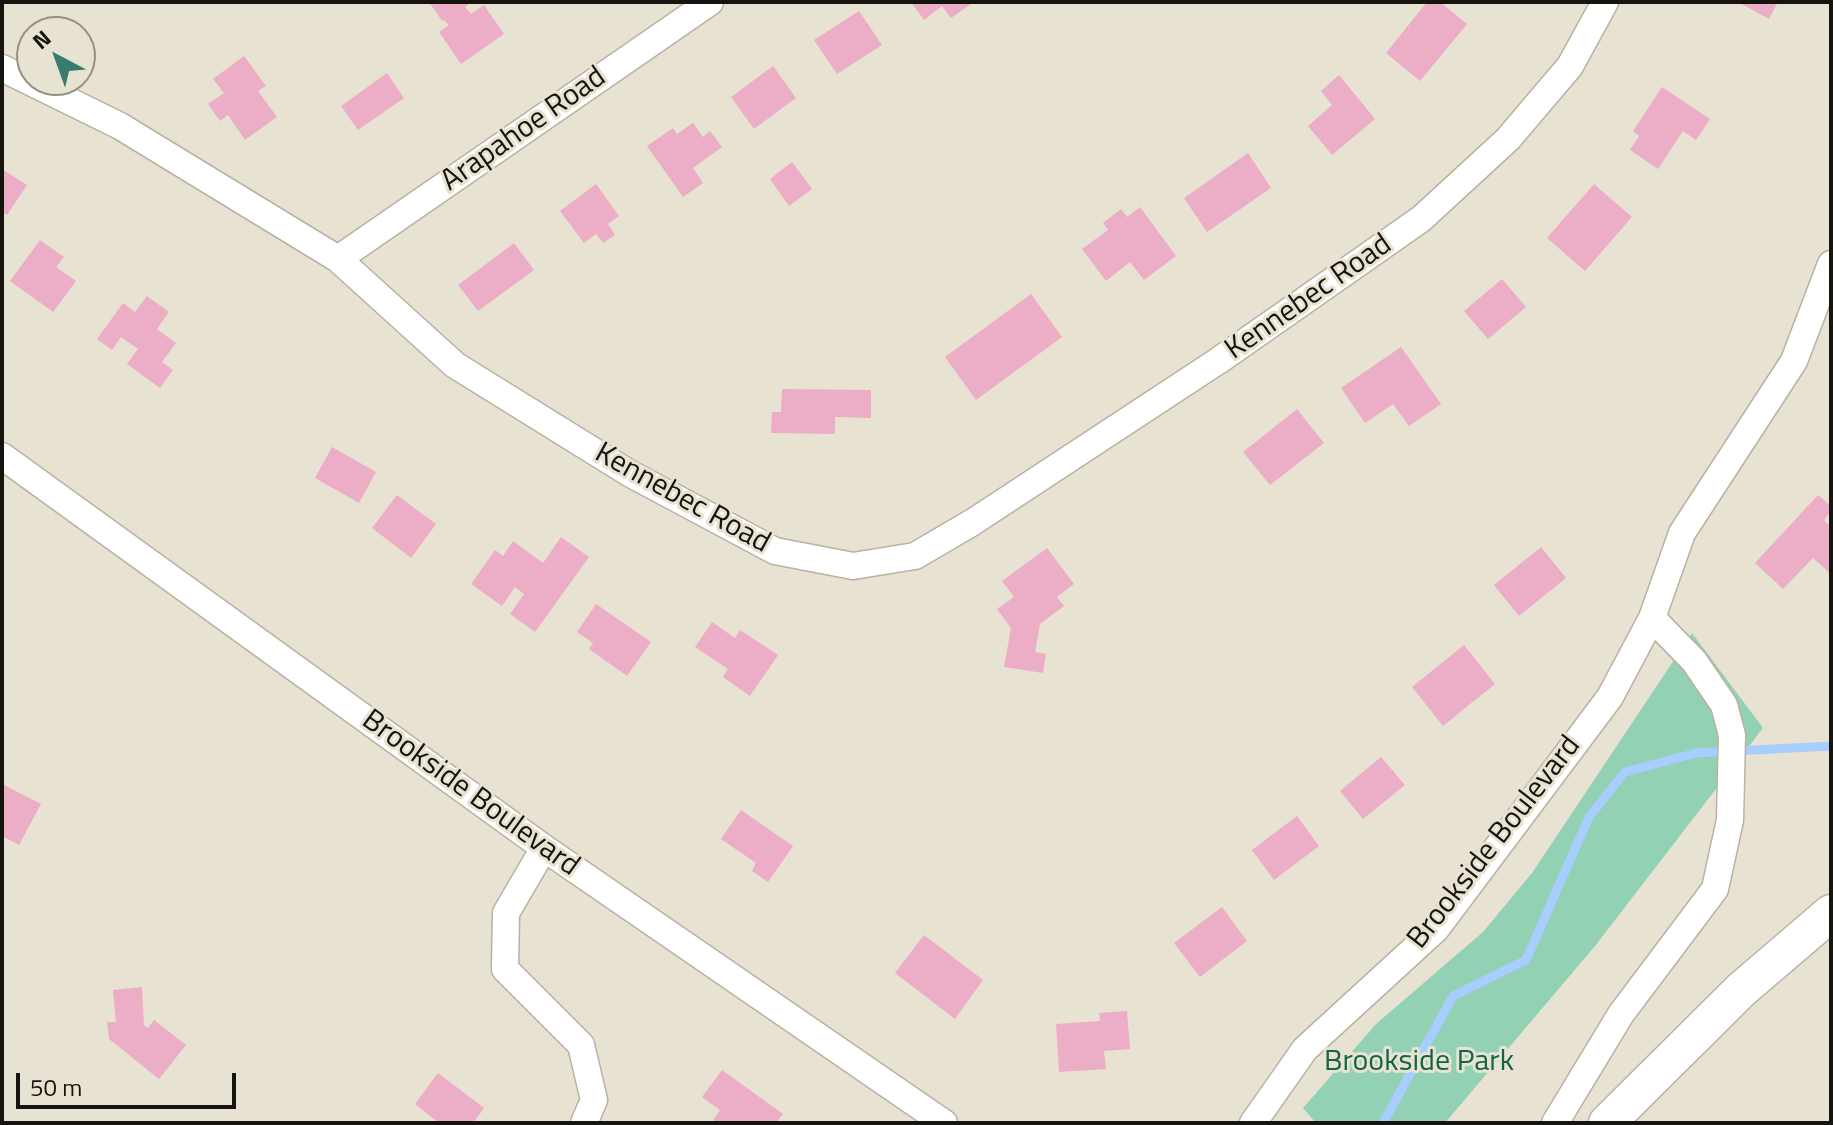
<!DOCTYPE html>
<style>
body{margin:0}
#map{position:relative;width:1833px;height:1125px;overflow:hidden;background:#e8e2d2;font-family:"Titillium Web",sans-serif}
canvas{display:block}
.frame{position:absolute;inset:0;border:4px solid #16140f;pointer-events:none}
.north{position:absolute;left:16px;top:16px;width:80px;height:80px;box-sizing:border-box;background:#e8e2d2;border:2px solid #949084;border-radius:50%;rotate:319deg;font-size:22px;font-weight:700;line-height:32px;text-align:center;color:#16140f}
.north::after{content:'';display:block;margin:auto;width:28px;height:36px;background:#387c70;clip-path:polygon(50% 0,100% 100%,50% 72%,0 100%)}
.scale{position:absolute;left:16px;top:1073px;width:220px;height:36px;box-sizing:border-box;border:4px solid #16140f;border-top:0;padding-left:10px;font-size:24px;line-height:28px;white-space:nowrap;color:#16140f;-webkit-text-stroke:6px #e8e2d2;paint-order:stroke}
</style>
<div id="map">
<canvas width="1833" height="1125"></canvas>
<div class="frame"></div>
<div class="north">N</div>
<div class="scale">50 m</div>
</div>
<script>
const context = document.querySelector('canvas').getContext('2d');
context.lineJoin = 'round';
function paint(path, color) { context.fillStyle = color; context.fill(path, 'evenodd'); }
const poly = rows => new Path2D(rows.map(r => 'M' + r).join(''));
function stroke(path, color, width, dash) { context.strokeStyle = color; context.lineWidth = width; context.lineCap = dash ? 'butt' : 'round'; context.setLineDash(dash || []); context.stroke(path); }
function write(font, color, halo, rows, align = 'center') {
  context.font = font + ' "Titillium Web",sans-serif'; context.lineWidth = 6; context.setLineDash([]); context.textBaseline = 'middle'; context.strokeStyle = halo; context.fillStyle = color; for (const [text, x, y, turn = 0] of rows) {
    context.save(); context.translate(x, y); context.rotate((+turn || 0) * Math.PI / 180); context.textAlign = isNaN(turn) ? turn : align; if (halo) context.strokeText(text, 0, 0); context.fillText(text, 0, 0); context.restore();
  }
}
const green = poly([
 [1692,633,1763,728,1595,946,1445,1123,1316,1123,1303,1108,1376,1024,1483,932,1532,873]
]);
const stream = poly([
 [1383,1123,1453,996,1526,960,1589,817,1625,772,1696,753,1831,746]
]);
const building = poly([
 [429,2,471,2,465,7,471,14,484,5,504,34,461,64,439,32,449,25,444,20,442,21],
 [911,2,974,2,951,18,942,6,924,20],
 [1427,2,1440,2,1467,24,1420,81,1386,53],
 [1738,2,1778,2,1769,19],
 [859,11,882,45,837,74,814,40],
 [244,56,266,86,258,91,277,117,245,140,228,115,220,121,208,104,224,93,213,79],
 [773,66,796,98,754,129,731,97],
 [387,73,404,98,358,130,341,106],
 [1339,75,1375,119,1332,155,1308,126,1332,105,1321,91],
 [1662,87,1710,119,1696,140,1683,131,1658,169,1630,150,1639,136,1633,131],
 [693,123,703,137,710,131,722,147,693,168,703,183,683,197,647,146,673,128,677,134],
 [1248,153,1271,188,1207,232,1184,198],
 [792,162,812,189,789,206,770,179],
 [2,169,27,185,7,215,2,212],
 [596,184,619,216,608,224,615,235,603,243,596,234,584,243,560,211],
 [1594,184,1632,217,1585,271,1547,238],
 [1140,207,1176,256,1144,280,1130,262,1106,281,1082,249,1108,230,1103,223,1121,209,1127,217],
 [40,240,64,257,56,267,76,281,53,312,10,281],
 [514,243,534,270,478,311,458,285],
 [1502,279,1526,307,1488,339,1464,311],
 [1031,294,1062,337,976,400,945,357],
 [147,296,169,312,157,329,176,343,162,362,173,370,160,388,127,364,138,349,121,337,112,350,97,339,123,303,135,312],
 [1401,347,1441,404,1409,426,1393,404,1365,423,1341,388],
 [782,389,871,390,871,418,835,417,835,434,771,433,772,412,781,412],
 [1297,409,1324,443,1270,485,1243,452],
 [332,447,376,472,359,503,315,478],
 [397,495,436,524,411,558,372,528],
 [1818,495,1831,506,1831,511,1824,520,1831,527,1831,574,1813,558,1783,589,1755,563],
 [561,537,589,557,535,632,510,614,524,594,515,587,502,606,471,584,495,550,503,556,513,541,543,563],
 [1541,547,1566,578,1519,616,1494,585],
 [1047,548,1074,584,1057,597,1064,606,1040,624,1035,652,1046,654,1043,673,1004,667,1011,628,997,609,1014,597,1002,581],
 [596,604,651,642,627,676,589,649,593,643,577,632],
 [712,622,735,638,740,630,778,655,750,696,723,677,728,669,695,647],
 [1464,645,1495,684,1443,726,1412,687],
 [1381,757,1405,785,1363,819,1340,791],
 [2,784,41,804,19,845,2,836],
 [741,810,793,846,768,882,752,871,756,863,721,839],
 [1297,816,1319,846,1274,880,1252,850],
 [1222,907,1247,941,1200,977,1174,943],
 [924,935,983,980,955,1019,895,973],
 [142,987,144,1025,148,1028,154,1020,186,1045,159,1079,109,1039,107,1022,116,1022,113,990],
 [1127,1011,1130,1049,1104,1051,1106,1069,1059,1072,1056,1024,1100,1021,1099,1013],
 [722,1070,783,1114,776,1123,717,1123,713,1120,720,1110,702,1097],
 [438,1073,484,1108,473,1123,439,1123,415,1104]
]);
const street = poly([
 [2,68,120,126,338,259,455,365,629,473,775,551,853,566,915,556,973,522,1218,361,1421,219,1508,139,1570,66,1605,2],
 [338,259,710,2],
 [2,456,544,848,944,1123],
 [544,848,506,913,505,969,581,1045,594,1100,584,1123],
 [1253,1123,1305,1049,1436,929,1610,697,1652,618,1682,533,1794,361,1831,264],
 [1555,1123,1621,1014,1715,889,1730,820,1732,735,1724,705,1694,661,1652,618]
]);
const secondary = poly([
 [1607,1123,1741,990,1831,913]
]);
const streetNames = [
 ["Arapahoe Road",524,130,-35],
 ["Kennebec Road",1309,298,-35],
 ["Kennebec Road",682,499,29],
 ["Brookside Boulevard",470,794,36],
 ["Brookside Boulevard",1495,843,-52]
];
const parkNames = [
 ["Brookside Park",1419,1063]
];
paint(green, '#93d1b4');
stroke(stream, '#a8cdff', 9);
paint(building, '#ecadc6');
stroke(street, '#b9b2a3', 29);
stroke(secondary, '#b9b2a3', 39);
stroke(street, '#fff', 26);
stroke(secondary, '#fff', 36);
write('30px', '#16140f', '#e8e2d2', streetNames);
write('30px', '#126447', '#e8e2d2', parkNames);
</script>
